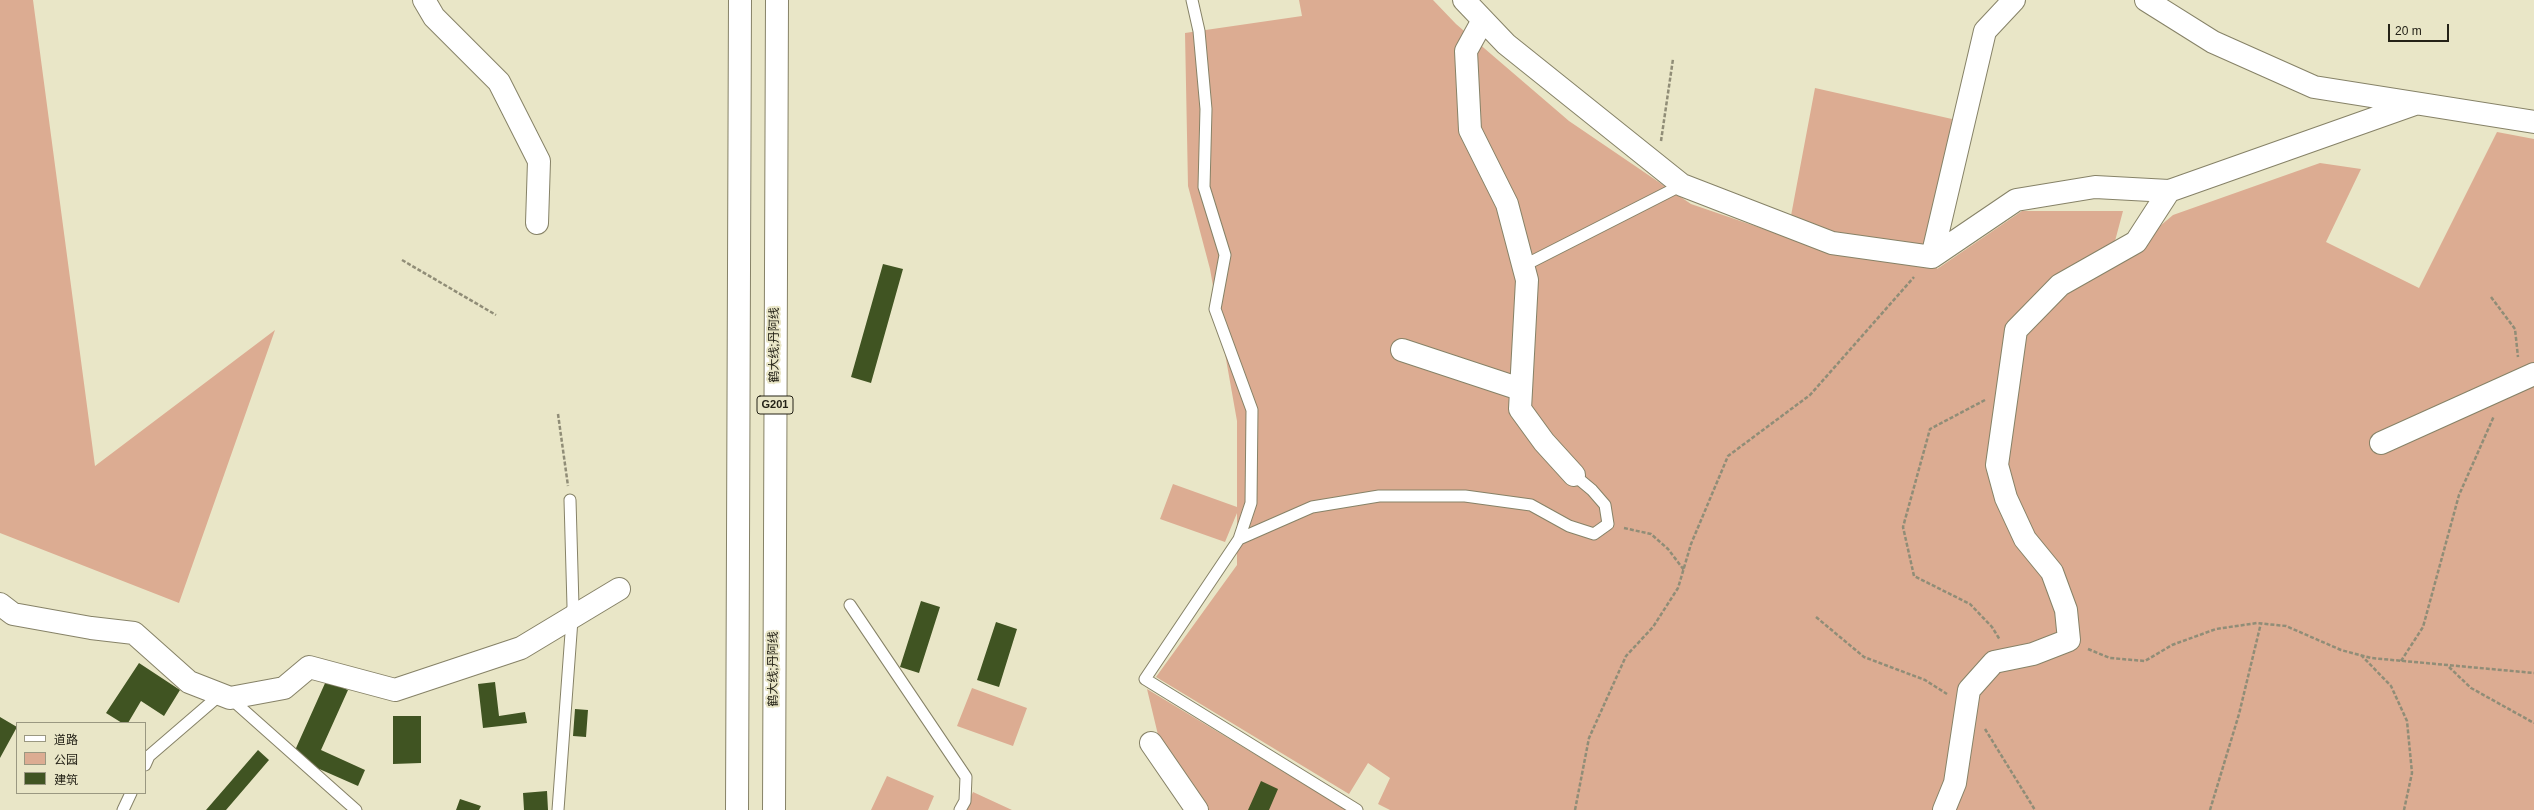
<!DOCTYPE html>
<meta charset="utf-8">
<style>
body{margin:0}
#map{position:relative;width:2534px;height:810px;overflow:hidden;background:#e9e6c7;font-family:Arial,"Noto Sans SC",sans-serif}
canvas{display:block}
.legend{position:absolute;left:16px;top:722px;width:130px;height:72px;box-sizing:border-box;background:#e9e6c7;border:1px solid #9a9881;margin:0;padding:5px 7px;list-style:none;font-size:12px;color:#242217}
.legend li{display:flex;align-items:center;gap:8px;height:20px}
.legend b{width:20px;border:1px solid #9a9881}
.scale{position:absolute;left:2388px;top:24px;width:61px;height:18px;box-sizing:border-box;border:2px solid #242217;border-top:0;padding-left:5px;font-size:12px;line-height:14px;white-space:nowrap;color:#242217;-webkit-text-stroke:3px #e9e6c7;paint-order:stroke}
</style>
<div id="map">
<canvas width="2534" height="810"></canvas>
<ul class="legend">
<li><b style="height:5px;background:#fff"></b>道路</li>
<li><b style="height:11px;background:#dcac92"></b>公园</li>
<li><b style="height:11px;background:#405422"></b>建筑</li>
</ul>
<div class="scale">20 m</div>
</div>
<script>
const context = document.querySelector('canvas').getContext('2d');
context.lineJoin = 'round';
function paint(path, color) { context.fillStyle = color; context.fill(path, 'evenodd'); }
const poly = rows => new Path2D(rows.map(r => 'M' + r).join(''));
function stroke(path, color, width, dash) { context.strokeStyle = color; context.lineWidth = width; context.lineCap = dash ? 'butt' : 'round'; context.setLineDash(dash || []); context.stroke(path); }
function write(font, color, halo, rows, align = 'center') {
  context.font = font + ' Arial,"Noto Sans SC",sans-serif'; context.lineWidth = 4; context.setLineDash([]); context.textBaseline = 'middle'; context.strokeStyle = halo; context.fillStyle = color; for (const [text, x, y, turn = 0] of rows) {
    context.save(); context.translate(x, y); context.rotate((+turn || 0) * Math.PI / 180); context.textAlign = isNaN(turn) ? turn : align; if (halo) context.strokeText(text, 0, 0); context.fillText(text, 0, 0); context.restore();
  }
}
const green = poly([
 [0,0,33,0,95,466,275,330,179,603,0,533],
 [1299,0,1433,0,1456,24,1569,121,1691,204,1787,237,1815,88,1952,119,1937,269,2022,211,2123,211,2107,271,2173,215,2320,163,2361,169,2326,242,2419,288,2497,132,2534,139,2534,810,1390,810,1378,804,1390,778,1368,763,1349,794,1156,677,1237,565,1237,513,1225,542,1160,519,1173,484,1237,507,1237,421,1210,269,1188,186,1185,33,1302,16],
 [972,688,1027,708,1013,746,957,726],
 [1147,689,1347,810,1208,810,1159,739],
 [887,776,934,796,928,810,871,810],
 [973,792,1012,810,965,810]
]);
const building = poly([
 [883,264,903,269,871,383,851,377],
 [921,601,940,607,919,673,900,667],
 [996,622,1017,629,999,687,977,680],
 [139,663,180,690,164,716,141,701,128,723,122,723,106,713],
 [326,681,348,690,321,750,365,770,358,786,292,757],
 [495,682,499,716,525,712,527,723,483,728,478,684],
 [575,709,588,710,586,737,573,736],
 [393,716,421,716,421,763,393,764],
 [0,717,17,727,0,758],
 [258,750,269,760,226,810,206,810],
 [1261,781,1278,789,1269,810,1248,810],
 [547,791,548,810,524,810,523,793],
 [460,799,481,806,479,810,456,810]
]);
const path = poly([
 [1661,141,1673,59],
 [402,260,496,315],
 [2491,297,2515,329,2518,357],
 [1985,400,1930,429,1903,527,1914,576,1970,604,1992,627,2000,640],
 [558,414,568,486],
 [1624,528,1651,534,1668,549,1684,570],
 [1816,617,1864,657,1925,680,1947,694],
 [2088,649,2110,658,2145,661,2172,645,2216,629,2257,623,2286,626,2341,650,2371,658,2534,673],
 [2361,655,2391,686,2407,721,2412,773,2404,810],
 [2401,661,2423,627,2459,495,2494,416],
 [2449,667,2471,688,2534,723],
 [1985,729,2035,810],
 [1575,810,1589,738,1626,656,1653,627,1678,588,1691,544,1728,456,1810,395,1914,277],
 [2210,810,2239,714,2261,623]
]);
const service = poly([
 [1192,0,1199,31,1206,109,1204,187,1225,255,1215,309,1252,410,1251,503,1239,539,1145,679,1357,810],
 [1523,266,1682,185],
 [1239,539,1312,507,1379,496,1465,496,1531,505,1569,526,1594,534,1608,524,1605,505,1592,490,1574,475],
 [850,605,966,777,965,801,960,810],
 [230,698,356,810],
 [145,765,149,756,221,694],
 [123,810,131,793],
 [558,810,573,606,570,500]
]);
const minor = poly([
 [424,0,434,17,499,82,539,161,537,223],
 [1464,0,1506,44,1682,185,1832,243,1932,257],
 [2146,0,2213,42,2314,87,2534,122],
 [1483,20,1466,51,1470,130,1507,204,1527,280,1520,409,1544,442,1574,475],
 [2169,191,2415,104],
 [1402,350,1520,389],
 [2381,443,2534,374],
 [0,604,13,614,91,628,134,633,189,682,230,698,284,688,309,667,395,690,521,648,619,589],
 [1151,743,1197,810],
 [1944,810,1955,783,1969,690,1994,662,2033,654,2069,640,2066,610,2052,572,2025,539,2006,498,1997,465,2016,330,2060,285,2136,242,2169,191,2095,187,2016,200,1932,257,1985,31,2014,0]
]);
const trunk = poly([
 [737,810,740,0],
 [774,810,777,0]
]);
const shields = [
 [775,405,36]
];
const shieldNames = [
 ["G201",775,405]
];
const streetNames = [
 ["鹤大线;丹阿线",775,345,-90],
 ["鹤大线;丹阿线",774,669,-90]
];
paint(green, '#dcac92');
paint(building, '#405422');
stroke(service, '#868267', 13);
stroke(minor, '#868267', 24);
stroke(trunk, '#868267', 24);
stroke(path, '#908d77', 2.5, [4, 2]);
stroke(service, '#fff', 11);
stroke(minor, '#fff', 22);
stroke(trunk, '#fff', 22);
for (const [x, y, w] of shields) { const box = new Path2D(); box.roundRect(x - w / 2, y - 9, w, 18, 3); context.fillStyle = '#e9e6c7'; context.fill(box); stroke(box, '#242217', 1); }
write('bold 11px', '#242217', null, shieldNames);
write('12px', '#242217', '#e9e6c7', streetNames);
</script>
